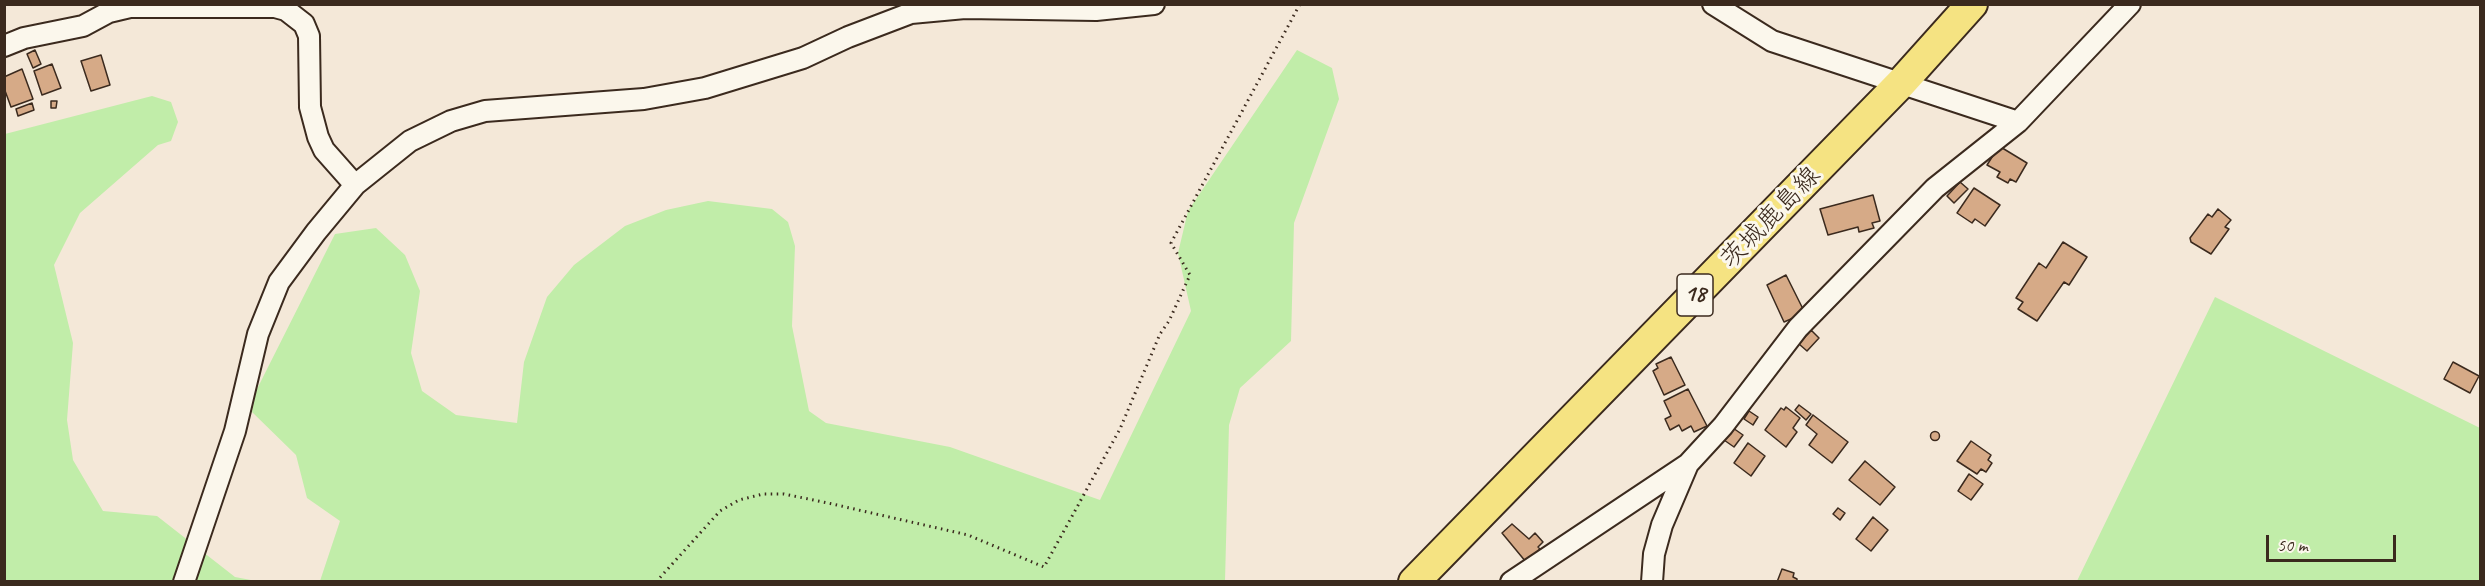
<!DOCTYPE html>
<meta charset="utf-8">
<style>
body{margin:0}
#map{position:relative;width:2485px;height:586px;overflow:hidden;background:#f4e8d8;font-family:Caveat,sans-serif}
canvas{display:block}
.frame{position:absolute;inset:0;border:6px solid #3b2a1e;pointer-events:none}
.scale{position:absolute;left:2266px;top:535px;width:130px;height:27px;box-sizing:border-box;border:3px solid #3b2a1e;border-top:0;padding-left:8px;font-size:18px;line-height:21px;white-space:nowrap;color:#3b2a1e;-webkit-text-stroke:4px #fbf7ec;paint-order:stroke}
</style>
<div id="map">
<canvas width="2485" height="586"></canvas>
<div class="frame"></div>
<div class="scale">50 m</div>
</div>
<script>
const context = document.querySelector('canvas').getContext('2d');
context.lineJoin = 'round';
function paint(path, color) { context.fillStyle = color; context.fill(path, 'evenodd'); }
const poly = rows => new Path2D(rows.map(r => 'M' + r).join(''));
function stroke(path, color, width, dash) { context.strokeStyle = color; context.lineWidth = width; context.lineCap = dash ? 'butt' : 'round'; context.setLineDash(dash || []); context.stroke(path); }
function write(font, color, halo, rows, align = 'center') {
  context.font = font + ' Caveat,"Klee One",sans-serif'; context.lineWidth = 6; context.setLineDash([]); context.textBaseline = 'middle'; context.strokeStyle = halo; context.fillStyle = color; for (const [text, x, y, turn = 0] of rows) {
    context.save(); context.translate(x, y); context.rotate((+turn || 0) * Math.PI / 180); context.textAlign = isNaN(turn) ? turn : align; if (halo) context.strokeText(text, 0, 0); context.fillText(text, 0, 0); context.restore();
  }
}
const green = poly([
 [1297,50,1332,68,1339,99,1294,223,1291,341,1240,388,1229,425,1225,581,320,581,340,521,307,498,296,455,252,412,256,391,335,234,376,228,405,255,420,291,411,353,422,391,456,415,517,423,524,362,547,297,574,265,625,226,666,210,708,201,772,209,788,222,795,246,792,326,809,411,826,423,950,447,1100,500,1191,311,1178,253,1188,211],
 [152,96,171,102,178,122,171,141,158,145,80,213,54,265,73,343,67,420,73,460,103,511,157,516,235,577,256,581,5,582,5,134],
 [2215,297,2480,428,2480,581,2077,581]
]);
const building = poly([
 [35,50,41,64,33,68,27,54,35,50],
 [101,55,110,85,91,91,81,61,101,55],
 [52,64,61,88,42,95,34,71,52,64],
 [22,69,33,99,11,107,4,88,4,77,22,69],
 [51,101,57,101,56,108,51,108,51,101],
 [32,103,34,110,18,116,16,109,32,103],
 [1999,146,2027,163,2016,182,2010,179,2008,183,1997,177,2000,172,1987,165,1999,146],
 [1960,182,1968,189,1954,203,1947,196,1960,182],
 [1974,188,2000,205,1985,226,1975,219,1972,223,1957,213,1974,188],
 [1873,195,1880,221,1872,223,1874,228,1859,232,1858,227,1828,235,1820,209,1873,195],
 [2218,209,2231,220,2225,227,2229,229,2211,254,2191,242,2190,238,2208,214,2212,217,2218,209],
 [2063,242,2087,257,2069,285,2064,282,2037,321,2018,309,2023,302,2016,298,2039,263,2046,268,2063,242],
 [1786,275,1805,313,1784,322,1767,285,1786,275],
 [1811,330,1819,338,1807,351,1799,344,1811,330],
 [1671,357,1685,385,1664,395,1653,371,1658,368,1656,364,1671,357],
 [2453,362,2479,376,2470,393,2444,379,2453,362],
 [1688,389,1707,426,1694,432,1691,426,1682,431,1679,425,1670,430,1665,419,1671,416,1664,401,1688,389],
 [1799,405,1811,414,1806,420,1795,410,1799,405],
 [1786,407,1800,418,1793,428,1797,432,1786,447,1765,430,1781,408,1784,410,1786,407],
 [1749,411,1758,417,1753,425,1744,419,1749,411],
 [1813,415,1848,442,1832,463,1809,445,1817,434,1806,425,1813,415],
 [1733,428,1743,435,1734,447,1724,440,1733,428],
 '1930.5 436a4.5 4.5 0 1 1 9 0a4.5 4.5 0 1 1-9 0Z',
 [1971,441,1991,455,1988,460,1992,463,1986,472,1981,469,1977,474,1957,461,1971,441],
 [1748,443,1765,456,1751,476,1734,463,1748,443],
 [1865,461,1895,487,1880,505,1849,480,1865,461],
 [1969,474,1983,484,1971,500,1958,491,1969,474],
 [1838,508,1845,513,1840,520,1833,514,1838,508],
 [1873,517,1888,530,1871,551,1856,539,1873,517],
 [1512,524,1529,539,1535,533,1543,542,1538,547,1540,549,1526,562,1502,533,1512,524],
 [1782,569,1794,573,1793,577,1797,579,1797,582,1777,582,1782,569]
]);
const path = poly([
 [656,582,720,511,739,500,763,494,784,494,828,503,968,535,1044,567,1120,429,1160,334,1169,321,1190,275,1171,243,1300,4]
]);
const street = poly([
 [1713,4,1772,41,2018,122],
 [4,46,24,38,83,26,109,12,130,7,275,7,286,10,304,24,309,36,310,107,318,137,324,150,355,185],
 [184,582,235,431,258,334,279,282,316,232,355,185,410,141,451,121,485,111,644,99,705,88,803,58,848,37,911,13,965,8,1096,10,1154,4],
 [1511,582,1688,464,1723,426,1798,328,1935,188,2018,122,2130,4],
 [1652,582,1654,554,1662,525,1688,464]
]);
const primary = poly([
 [1414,582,1902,82,1972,4]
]);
const shields = [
 [1695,295,36]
];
const shieldNames = [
 ["18",1695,295]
];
const streetNames = [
 ["茨城鹿島線",1771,218,-46]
];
paint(green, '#c1eda9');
paint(building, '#d6aa87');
stroke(building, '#3b2a1e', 1.5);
stroke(street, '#3b2a1e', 24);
stroke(primary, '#3b2a1e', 34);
stroke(path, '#3b2a1e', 3, [1.5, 4.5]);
stroke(street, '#fbf7ec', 20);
stroke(primary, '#f5e382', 30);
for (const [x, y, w] of shields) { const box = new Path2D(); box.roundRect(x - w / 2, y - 21, w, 42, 4.5); context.fillStyle = '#fbf7ec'; context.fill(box); stroke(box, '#3b2a1e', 1.5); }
write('bold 24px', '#3b2a1e', null, shieldNames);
write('26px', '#3b2a1e', '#fbf7ec', streetNames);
</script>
